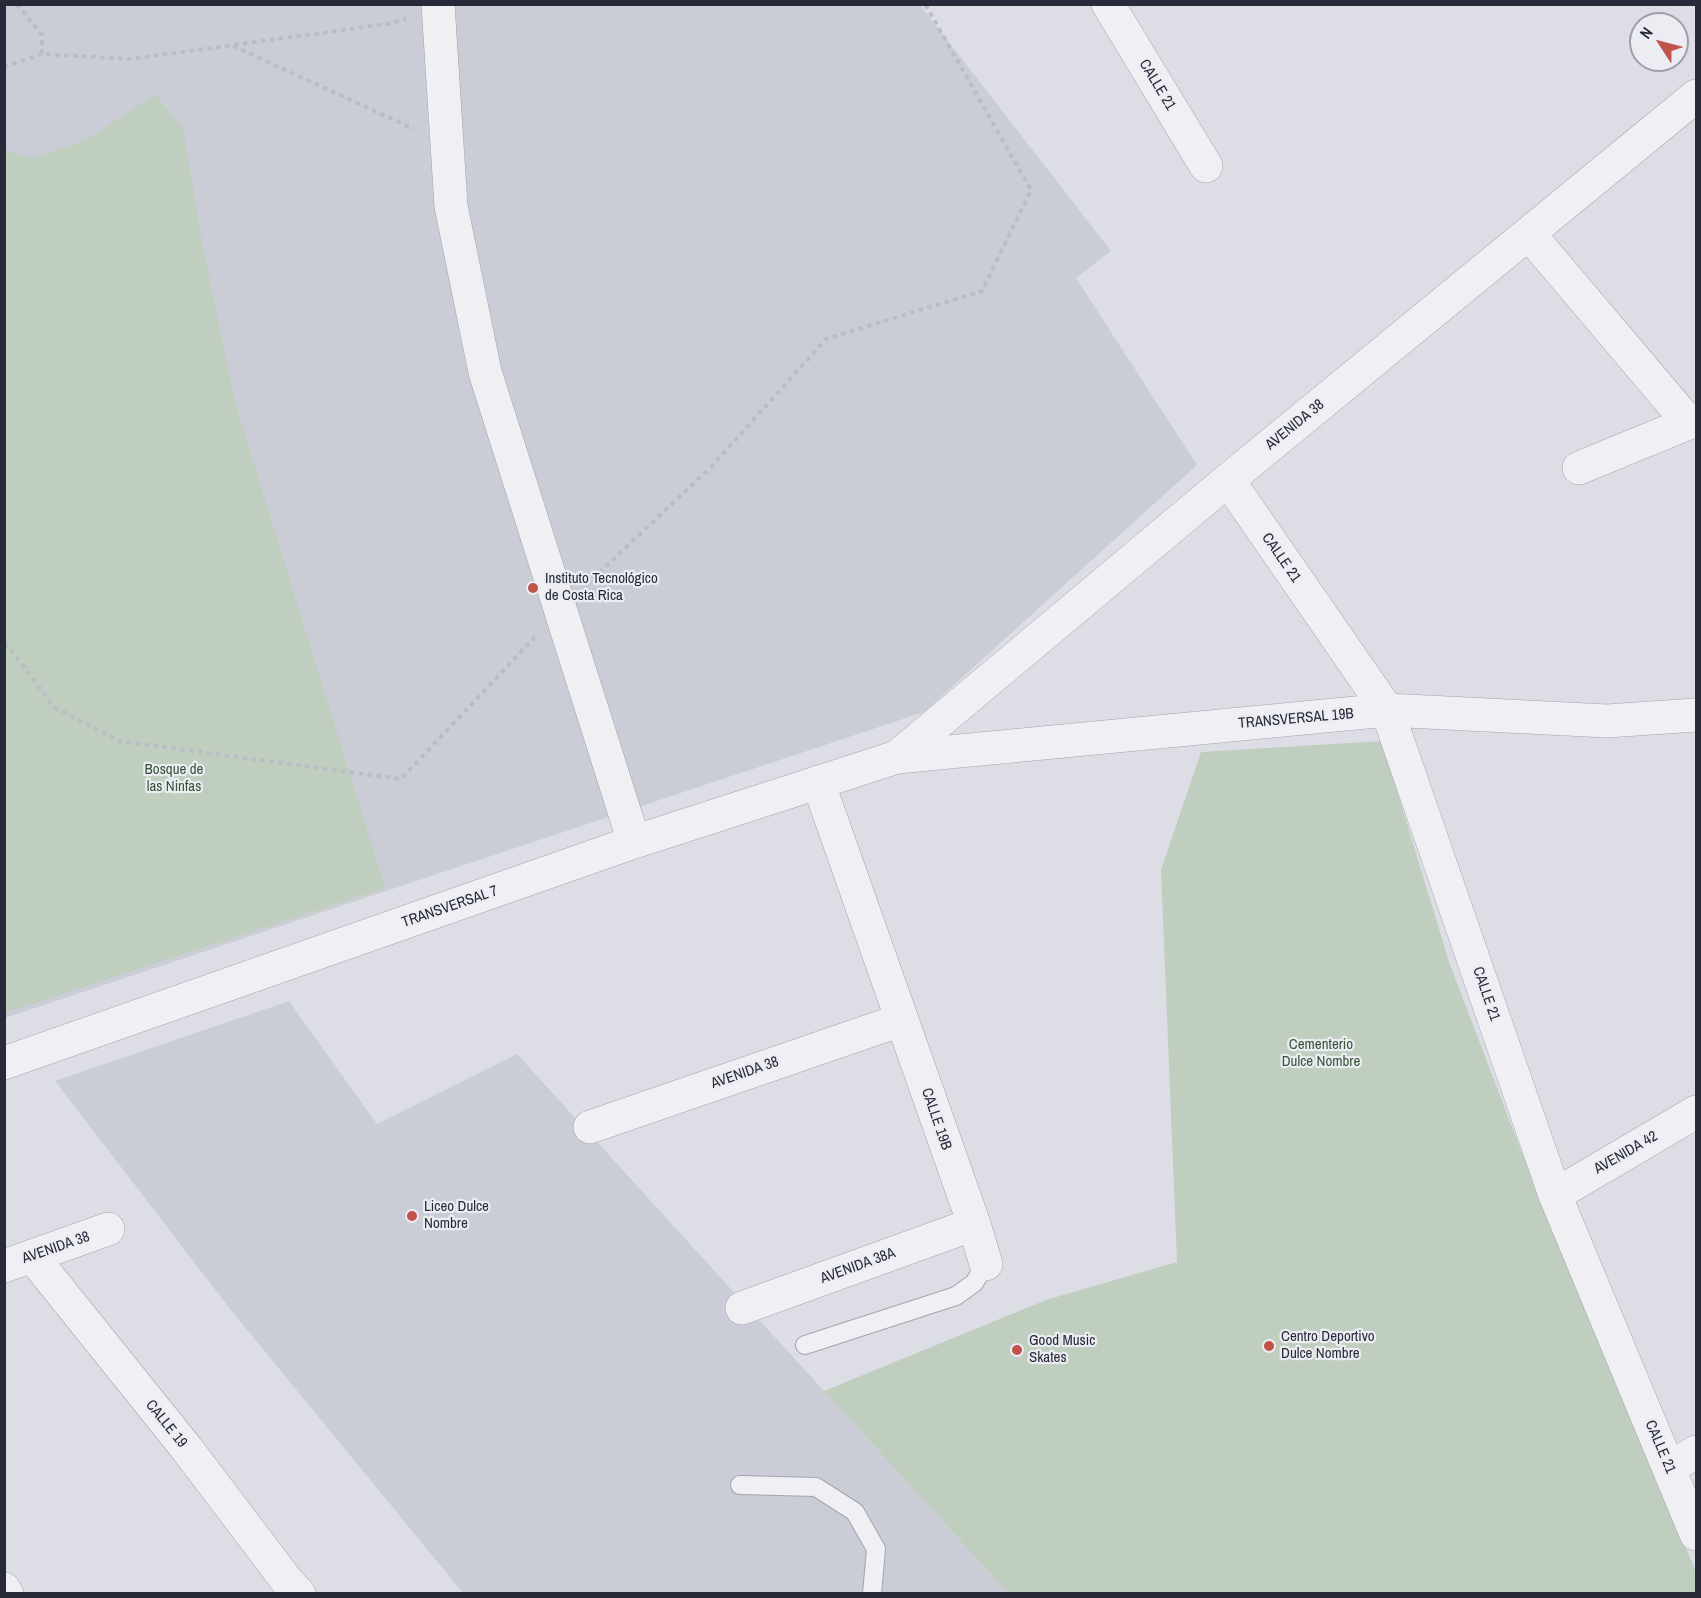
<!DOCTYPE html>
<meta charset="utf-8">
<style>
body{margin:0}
#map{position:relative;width:1701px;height:1598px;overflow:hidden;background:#dddee5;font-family:"Archivo Narrow",sans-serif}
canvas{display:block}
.frame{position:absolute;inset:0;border:6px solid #282a3a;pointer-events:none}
.north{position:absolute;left:1629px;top:12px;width:60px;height:60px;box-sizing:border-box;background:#ecedf3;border:2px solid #9e9fa9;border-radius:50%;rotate:306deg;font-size:16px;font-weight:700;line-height:24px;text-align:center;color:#282a3a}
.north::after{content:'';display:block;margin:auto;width:21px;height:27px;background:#c0544b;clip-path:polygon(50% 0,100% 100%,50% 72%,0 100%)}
</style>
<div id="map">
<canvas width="1701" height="1598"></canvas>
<div class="frame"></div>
<div class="north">N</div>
</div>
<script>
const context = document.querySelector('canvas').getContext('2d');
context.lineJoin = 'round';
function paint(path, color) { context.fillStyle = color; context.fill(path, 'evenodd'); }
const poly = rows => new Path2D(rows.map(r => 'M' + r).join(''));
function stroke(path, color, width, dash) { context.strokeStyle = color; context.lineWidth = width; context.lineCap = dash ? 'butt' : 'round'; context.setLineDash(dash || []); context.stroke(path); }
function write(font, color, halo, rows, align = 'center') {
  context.font = font + ' "Archivo Narrow",sans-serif'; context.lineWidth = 4.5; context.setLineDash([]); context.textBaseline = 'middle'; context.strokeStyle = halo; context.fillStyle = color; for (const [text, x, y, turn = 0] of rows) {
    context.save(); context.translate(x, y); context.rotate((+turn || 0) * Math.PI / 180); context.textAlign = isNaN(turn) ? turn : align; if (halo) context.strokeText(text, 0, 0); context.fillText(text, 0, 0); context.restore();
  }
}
const built = poly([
 [4,5,920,5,1111,251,1076,278,1197,465,924,712,5,1018],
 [289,1001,377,1124,517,1054,1008,1593,463,1593,230,1309,55,1081]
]);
const green = poly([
 [155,94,183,128,202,243,235,402,385,888,5,1013,5,151,33,158,88,139],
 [1382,741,1449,962,1520,1148,1696,1572,1696,1593,1008,1593,824,1391,1046,1300,1177,1262,1161,870,1201,752]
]);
const path = poly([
 [17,4,42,35,42,54,131,59,387,24,406,19],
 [233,46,414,129],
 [4,67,42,54],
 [586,585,711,467,826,339,982,291,1031,190,925,4],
 [4,644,8,646,54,707,119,741,401,779,535,637]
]);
const lane = poly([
 [805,1345,956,1296,974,1283,986,1264],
 [740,1485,816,1487,855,1512,876,1549,872,1594]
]);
const street = poly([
 [438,4,451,206,485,372,634,842],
 [1108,4,1206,166],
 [1529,234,1689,423],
 [1579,468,1696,420],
 [1228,480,1387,710,1555,1195,1696,1534],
 [897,757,1228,480,1696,96],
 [818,782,974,1224,986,1264],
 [4,1063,634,842,897,757,1387,710,1607,721,1696,715],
 [590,1127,901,1020],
 [1555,1195,1696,1112],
 [32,1256,187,1449,287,1581,299,1594],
 [4,1266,108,1229],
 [742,1308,974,1224],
 [1669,1468,1696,1452],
 [4,1589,7,1594]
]);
const markers = [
 [533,588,6,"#c0544b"],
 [412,1216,6,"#c0544b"],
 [1269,1346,6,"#c0544b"],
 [1017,1350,6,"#c0544b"]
];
const streetNames = [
 ["CALLE 21",1157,85,59],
 ["AVENIDA 38",1295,425,-39],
 ["CALLE 21",1281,558,55],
 ["TRANSVERSAL 19B",1296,719,-5],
 ["TRANSVERSAL 7",450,907,-19],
 ["CALLE 21",1486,994,71],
 ["AVENIDA 38",745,1073,-19],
 ["CALLE 19B",936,1119,71],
 ["AVENIDA 42",1626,1153,-30],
 ["AVENIDA 38",56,1248,-19],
 ["AVENIDA 38A",858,1266,-20],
 ["CALLE 19",166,1424,51],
 ["CALLE 21",1660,1447,67]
];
const poiNames = [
 ["Instituto Tecnológico",545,579],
 ["de Costa Rica",545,596],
 ["Liceo Dulce",424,1207],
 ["Nombre",424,1224],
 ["Centro Deportivo",1281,1337],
 ["Dulce Nombre",1281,1354],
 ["Good Music",1029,1341],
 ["Skates",1029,1358]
];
const parkNames = [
 ["Bosque de",174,770],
 ["las Ninfas",174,787],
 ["Cementerio",1321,1045],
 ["Dulce Nombre",1321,1062]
];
paint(built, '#cbcdd6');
paint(green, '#bfcebe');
stroke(lane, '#a3a4ae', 20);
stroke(street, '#a3a4ae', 34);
stroke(path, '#bbbcc4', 4, [4.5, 4.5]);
stroke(lane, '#efeff4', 18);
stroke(street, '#efeff4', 33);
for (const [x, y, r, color] of markers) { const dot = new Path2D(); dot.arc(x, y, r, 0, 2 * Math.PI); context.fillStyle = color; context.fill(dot); stroke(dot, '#ecedf3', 2); }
write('15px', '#282a3a', '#ecedf3', streetNames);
write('15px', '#282a3a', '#ecedf3', poiNames, 'left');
write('15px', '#365437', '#ecedf3', parkNames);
</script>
